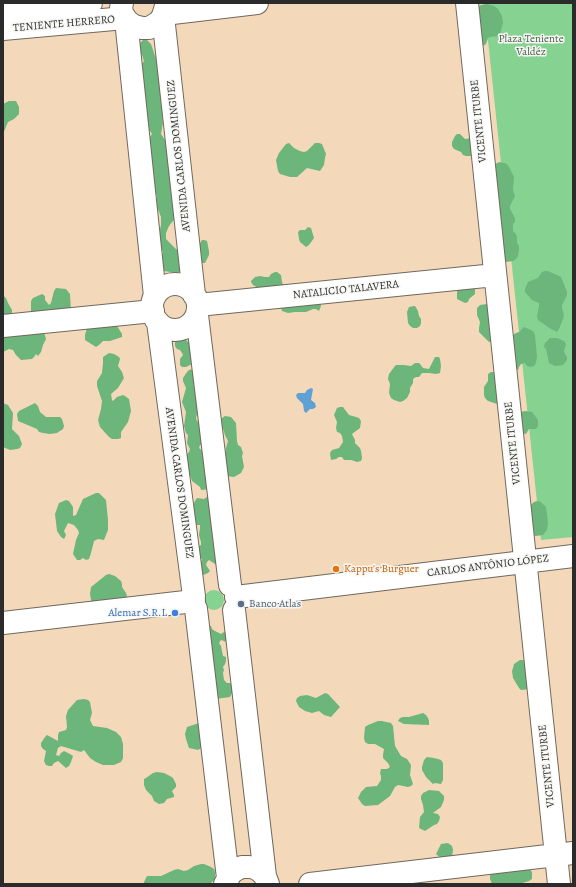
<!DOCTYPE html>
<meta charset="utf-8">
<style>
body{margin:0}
#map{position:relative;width:576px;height:887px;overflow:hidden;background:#f3d9ba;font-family:Alegreya,serif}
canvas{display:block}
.frame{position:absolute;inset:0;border:4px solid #2b2b2b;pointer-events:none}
</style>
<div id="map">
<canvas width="576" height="887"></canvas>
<div class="frame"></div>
</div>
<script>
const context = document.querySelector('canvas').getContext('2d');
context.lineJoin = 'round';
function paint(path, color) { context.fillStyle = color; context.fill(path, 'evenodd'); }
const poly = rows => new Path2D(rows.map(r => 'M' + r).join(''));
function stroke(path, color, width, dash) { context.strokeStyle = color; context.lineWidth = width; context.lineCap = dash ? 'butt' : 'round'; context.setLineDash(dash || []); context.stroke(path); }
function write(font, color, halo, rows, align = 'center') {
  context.font = font + ' Alegreya,serif'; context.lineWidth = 3; context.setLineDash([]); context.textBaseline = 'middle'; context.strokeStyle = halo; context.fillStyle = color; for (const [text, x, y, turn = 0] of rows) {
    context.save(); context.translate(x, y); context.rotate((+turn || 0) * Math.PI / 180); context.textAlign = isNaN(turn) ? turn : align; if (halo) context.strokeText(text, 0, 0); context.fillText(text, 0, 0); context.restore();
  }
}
const green = poly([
 [484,3,573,3,573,537,541,540],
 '204 600a10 10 0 1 1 20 0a10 10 0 1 1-20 0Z'
]);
const forest = poly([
 [487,4,494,6,498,9,502,16,503,23,500,34,498,36,490,37,488,38,486,44,483,46,479,45,477,7,481,5],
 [145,38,151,44,155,56,159,61,165,109,162,116,163,122,161,134,165,140,172,142,177,216,169,226,166,233,166,239,176,249,182,251,183,270,177,273,164,271,160,265,163,252,159,245,158,238,161,225,161,217,156,204,157,197,155,190,151,185,148,140,152,134,148,128,140,67,144,61,142,55,137,49,140,43],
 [9,101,16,101,19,107,19,114,14,119,8,122,3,134,3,104],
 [457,134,460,134,465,139,472,138,473,156,466,156,463,155,461,152,454,149,452,146,452,142,455,136],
 [289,143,294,148,300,151,304,152,307,151,315,143,319,143,322,144,326,154,325,158,324,165,320,171,307,168,297,177,290,177,280,174,278,171,276,160,279,153,286,144],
 [500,162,507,164,509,167,514,177,513,190,515,196,510,206,510,209,515,218,515,222,513,224,513,231,516,234,517,237,517,243,519,246,519,250,518,256,516,259,513,261,506,262,503,261,491,168,497,163],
 [308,227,311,228,314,238,309,245,306,247,300,242,299,239,298,232,300,230,305,230],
 [202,240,204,240,207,241,209,251,209,255,205,263,201,263,199,245],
 [545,271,548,271,561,277,567,292,567,295,562,305,562,308,564,315,563,319,559,329,557,332,551,329,538,320,537,316,539,306,539,303,532,300,525,292,525,289,528,282,538,278,542,272],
 [275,272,277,272,281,275,282,282,284,287,258,288,253,285,251,282,251,281,255,277,260,276,265,277,269,277,271,274],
 [458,285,473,285,475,288,475,294,469,299,468,302,465,303,457,299,457,292],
 [56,288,66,289,70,294,71,312,35,315,31,311,31,301,33,298,42,294,45,296,45,300,49,305,51,303,54,291],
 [3,295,6,298,8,303,12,310,12,316,3,324],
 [320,302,321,306,319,311,316,309,313,309,306,312,295,312,288,313,282,311,281,308],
 [487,304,491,304,496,341,489,342,479,332,479,328,480,322,477,315,477,308,480,305],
 [414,306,415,306,418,311,419,316,421,319,421,323,420,326,417,328,413,328,410,326,408,323,407,312,409,307],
 [114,324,117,326,122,334,122,337,110,341,103,341,99,345,96,347,85,340,85,335,87,328],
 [524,327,531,330,534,332,535,335,537,356,536,363,534,366,531,367,527,366,525,363,521,364,519,367,518,370,515,370,507,339,516,333,519,332],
 [43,329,46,339,43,345,41,352,38,356,36,354,34,357,32,359,21,360,16,355,13,350,9,349,3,352,3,330],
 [179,338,184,338,188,342,190,341,193,360,192,364,186,367,182,367,180,365,180,359,183,355,182,353,180,350,177,349,175,346,175,342],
 [550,338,557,338,564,341,566,344,564,351,565,354,567,357,567,360,563,365,555,366,549,363,546,349,544,347,545,343],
 [109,353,114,354,119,357,120,359,118,366,122,372,124,378,118,388,111,394,112,400,113,401,117,397,123,395,125,396,129,399,131,411,128,422,121,432,121,438,118,439,112,439,109,437,100,427,98,420,101,409,102,401,97,386,97,381,102,373,103,363,103,357],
 [435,357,439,357,440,359,441,366,440,373,436,374,429,373,422,373,419,377,416,377,413,379,413,383,410,388,410,392,407,398,403,401,400,402,394,400,391,398,389,393,390,384,388,379,389,374,395,366,396,365,404,365,411,366,415,363,419,363,420,364,423,368,429,369],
 [193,369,200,409,198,411,196,418,197,421,200,423,207,445,200,445,199,448,207,455,211,489,201,490,200,487,192,481,184,457,189,452,190,449,187,443,188,435,186,433,184,426,186,412,182,402,186,388,183,381,183,378,187,372,189,370],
 [491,372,495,372,500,405,488,401,485,398,484,395,484,387,488,381,488,374],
 [3,403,8,405,13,413,12,429,19,436,22,444,20,448,17,449,10,450,3,447],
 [35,403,38,406,40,412,46,417,60,417,62,419,64,426,63,429,57,433,50,434,43,433,39,432,37,429,18,421,17,414,19,411],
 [340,407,343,407,349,415,356,417,359,418,361,421,360,428,352,434,355,440,355,443,360,448,361,451,362,458,361,461,357,462,351,460,344,460,342,457,339,457,336,459,331,460,330,453,332,450,339,448,343,442,342,436,340,433,337,432,336,428,337,422,334,415,337,408],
 [525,411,532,412,538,420,538,426,536,429,529,429,526,434,522,433,518,419,521,412],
 [225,416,231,417,236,423,237,441,238,445,241,447,243,453,242,456,244,467,241,473,234,477,227,476,224,457,226,455,226,448,228,441,225,435,221,422,222,418],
 [96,493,99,493,106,500,108,520,108,530,104,540,98,539,94,541,91,553,89,559,86,560,83,558,80,560,77,560,73,554,76,540,79,533,78,530,74,525,68,523,64,531,66,535,64,539,61,537,57,531,55,514,59,503,66,500,69,501,73,507,73,516,76,515,83,499],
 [207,497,211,497,218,564,215,564,209,560,207,562,206,565,210,571,208,573,201,576,200,565,201,563,202,559,197,554,197,547,201,545,201,542,199,535,200,528,200,525,196,525,195,522,192,508,195,501,197,498,204,499],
 [537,501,541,502,546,507,548,523,547,530,543,535,536,536,531,535,526,509,534,502],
 [109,574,115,576,121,581,122,584,122,587,126,593,127,596,126,600,92,605,90,594,91,587,106,575],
 [208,626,211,626,212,629,215,631,221,634,227,630,230,642,227,643,224,641,221,640,219,643,221,646,223,656,226,657,226,661,225,664,223,667,224,670,223,673,224,680,227,683,230,683,233,685,233,691,230,697,216,699],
 [520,660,523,660,526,662,530,689,521,690,519,688,513,678,512,671,513,668,514,664],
 [325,693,328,694,340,707,331,717,324,715,319,711,312,713,305,711,299,707,296,701,297,698,300,696,307,695,316,698],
 [84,699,88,700,90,702,92,713,90,720,93,726,107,728,116,732,121,737,123,744,123,758,121,762,114,765,103,765,96,762,90,758,84,750,81,752,61,746,58,748,56,755,59,756,61,753,64,751,70,754,73,756,71,762,69,766,66,768,58,761,54,763,52,766,49,766,46,765,44,761,46,751,43,749,41,746,41,743,45,737,47,735,58,741,58,735,59,732,66,730,67,727,66,716,68,710,77,700],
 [423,713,426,715,428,718,429,721,429,725,404,724,398,721,400,718,403,717,409,717],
 [378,721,382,721,391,723,393,726,395,746,401,756,407,759,411,765,410,775,413,784,411,786,408,787,398,785,395,787,390,796,378,805,365,806,362,804,358,798,361,792,366,787,377,786,381,780,381,776,380,773,381,769,387,769,390,767,388,763,383,758,383,755,384,749,375,744,368,744,365,742,364,738,365,727,368,725],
 [199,723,201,748,198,750,189,748,186,739,185,734,187,727],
 [427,757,434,758,438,759,441,760,443,763,443,780,441,784,435,783,433,784,426,777,422,770,422,767,424,760],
 [157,772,164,773,170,776,173,778,176,784,176,787,172,791,174,795,174,797,167,799,164,803,159,804,154,801,152,796,146,790,144,785,144,779,146,778,153,773],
 [429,790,439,791,444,796,444,800,441,807,433,813,438,814,440,817,439,821,437,824,434,825,425,831,419,828,420,817,424,812,423,805,421,799,421,796,423,793],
 [448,843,452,846,453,850,452,857,442,859,436,854,441,844],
 [201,864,204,864,211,867,214,869,215,872,215,879,210,884,144,884,144,882,147,876,161,876,174,870,178,869,184,871,188,870,194,866],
 [515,867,528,867,532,872,532,879,529,881,519,884,509,883,505,884,492,884,490,879,490,872,505,870,507,873,510,872]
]);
const water = poly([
 [311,388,313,389,311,400,315,403,316,407,313,409,310,409,306,413,304,411,303,404,297,398,296,395,298,393,305,393,307,390]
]);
const minor = poly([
 [467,3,559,884],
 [3,14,91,3],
 [164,14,257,3],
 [3,29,125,18],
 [198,305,495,275],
 [3,326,153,311],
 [236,597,573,556],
 [3,623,194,601],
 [310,884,573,853]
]);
const major = poly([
 [122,3,121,8,122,13,126,20,134,26,142,28,149,28,159,22,163,16,166,6],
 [163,16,194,295],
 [126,20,155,296],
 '152 307a23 23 0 1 1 46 0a23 23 0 1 1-46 0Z',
 [197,315,230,585],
 [158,322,194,596],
 [196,609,228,878],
 [234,610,265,876],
 [225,884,231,873,237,869,242,867,249,867,255,868,260,871,265,876,268,884]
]);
const markers = [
 [336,569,4,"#e8710a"],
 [241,604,4,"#5c6f8a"],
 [175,613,4,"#3f7fe0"]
];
const streetNames = [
 ["TENIENTE HERRERO",64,24,-5],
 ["VICENTE ITURBE",479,121,-96],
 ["AVENIDA CARLOS DOMINGUEZ",179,156,-96],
 ["NATALICIO TALAVERA",346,290,-6],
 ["VICENTE ITURBE",513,443,-96],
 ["AVENIDA CARLOS DOMINGUEZ",179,483,82],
 ["CARLOS ANTÔNIO LÓPEZ",488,566,-7],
 ["VICENTE ITURBE",547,766,-96]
];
const parkNames = [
 ["Plaza Teniente",531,39],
 ["Valdéz",531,52]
];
const foodNames = [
 ["Kappu's Burguer",344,569]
];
const serviceNames = [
 ["Banco Atlas",249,604]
];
const shopNames = [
 ["Alemar S.R.L",167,613]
];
paint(green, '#86d391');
paint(forest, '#6cb57b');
paint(water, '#60a1d3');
stroke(minor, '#71685d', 24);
stroke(major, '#71685d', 24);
stroke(minor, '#fff', 22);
stroke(major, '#fff', 22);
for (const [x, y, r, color] of markers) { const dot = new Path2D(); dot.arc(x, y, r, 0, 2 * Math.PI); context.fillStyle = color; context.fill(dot); stroke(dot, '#f6f6f2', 1.5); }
write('11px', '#2b2b2b', '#f6f6f2', streetNames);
write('11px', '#465d4a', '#f6f6f2', parkNames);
write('11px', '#c56008', '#f6f6f2', foodNames, 'left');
write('11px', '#4e5e75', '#f6f6f2', serviceNames, 'left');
write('11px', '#366cbe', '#f6f6f2', shopNames, 'right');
</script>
